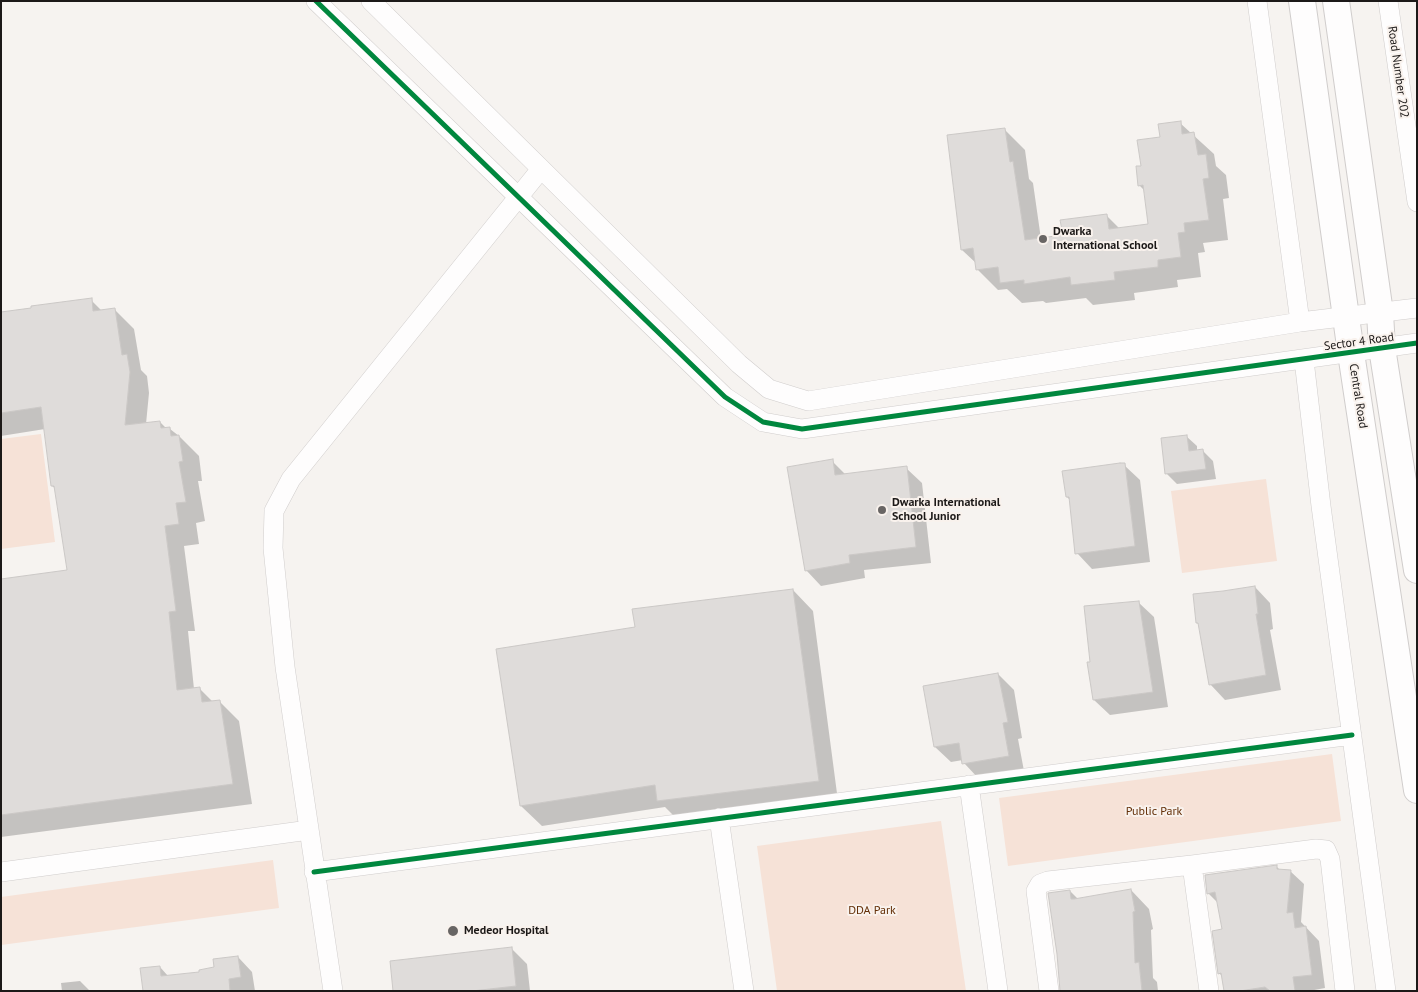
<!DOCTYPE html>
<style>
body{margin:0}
#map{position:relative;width:1418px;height:992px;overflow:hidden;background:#f6f3f0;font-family:"PT Sans",sans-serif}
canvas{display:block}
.frame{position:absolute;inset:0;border:2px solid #1c1918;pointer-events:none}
</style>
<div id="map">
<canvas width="1418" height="992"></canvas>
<div class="frame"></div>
</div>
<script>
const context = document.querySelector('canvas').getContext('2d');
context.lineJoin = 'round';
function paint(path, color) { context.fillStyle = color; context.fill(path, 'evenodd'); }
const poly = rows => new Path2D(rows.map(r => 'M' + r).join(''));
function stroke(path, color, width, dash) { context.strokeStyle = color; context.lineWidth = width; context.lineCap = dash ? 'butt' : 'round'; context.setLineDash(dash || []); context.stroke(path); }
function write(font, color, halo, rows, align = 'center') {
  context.font = font + ' "PT Sans",sans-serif'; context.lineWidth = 4; context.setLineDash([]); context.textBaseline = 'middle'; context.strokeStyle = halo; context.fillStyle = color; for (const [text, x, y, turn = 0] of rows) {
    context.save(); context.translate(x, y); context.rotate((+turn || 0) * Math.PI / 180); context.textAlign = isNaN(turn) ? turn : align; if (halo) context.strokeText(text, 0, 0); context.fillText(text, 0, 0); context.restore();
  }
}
const green = poly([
 [41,434,55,542,1,549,1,439],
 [1266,479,1277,561,1182,573,1171,491],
 [1332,754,1341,821,1008,866,999,798],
 [941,821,966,991,777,991,757,846],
 [273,860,279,908,1,945,1,897]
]);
const shadow = poly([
 [1180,123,1214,154,1216,166,1226,175,1229,198,1223,199,1228,240,1203,243,1205,252,1198,253,1201,277,1177,280,1178,287,1134,293,1135,300,1093,305,1086,298,1046,303,1043,301,1022,303,1007,289,998,290,977,269,977,264,962,250,1004,129,1025,150,1029,179,1033,183,1041,239,1064,236,1106,215,1120,229,1150,225,1145,191,1139,185,1142,167,1162,138],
 [91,300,102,311,114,309,134,329,141,370,147,376,149,393,146,424,160,422,167,429,170,429,179,436,199,456,202,481,198,481,205,521,196,523,199,544,184,546,195,631,188,631,194,689,199,688,213,702,219,701,239,721,252,804,1,837,1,581,68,571,56,489,52,486,45,429,1,436,1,313],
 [1186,436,1197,446,1197,451,1203,451,1213,461,1216,479,1177,484,1166,473],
 [832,461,846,475,906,468,922,483,931,563,864,570,865,578,821,586,806,570],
 [1124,465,1140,480,1150,562,1092,569,1077,553,1071,501,1067,497],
 [1255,587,1270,603,1273,629,1270,630,1281,690,1225,700,1210,684,1200,625,1197,623],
 [793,590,813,611,838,801,679,821,665,807,542,826,521,806,636,628],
 [1138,602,1154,617,1168,707,1110,715,1094,700,1091,663],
 [998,674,1014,690,1022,738,1018,739,1024,771,979,779,964,763,963,760,951,762,935,747],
 [1277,867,1280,870,1290,871,1304,884,1301,922,1319,941,1325,988,1309,991,1225,991,1223,977,1219,973,1224,930,1219,904,1208,893],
 [1131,890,1149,909,1153,929,1151,930,1153,978,1157,982,1158,991,1061,991,1070,891,1078,899],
 [512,949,527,964,530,991,394,991],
 [238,957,252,972,255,991,145,991,160,967,168,976,200,973,215,968],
 [80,981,90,991,62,991,61,983]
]);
const building = poly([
 [1181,121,1182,134,1194,132,1198,155,1206,154,1209,178,1203,179,1209,220,1184,223,1185,232,1178,233,1181,257,1158,260,1158,267,1114,272,1115,280,1071,285,1070,277,1024,284,1024,280,1000,283,998,267,976,270,973,248,961,250,947,135,1005,128,1010,162,1013,161,1025,240,1063,235,1060,220,1107,214,1109,229,1148,224,1143,185,1138,186,1136,166,1141,166,1137,140,1160,137,1158,124,1181,121],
 [92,298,93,311,115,308,122,355,127,354,130,372,125,425,160,421,161,428,170,427,171,436,179,435,183,461,179,462,186,502,176,503,179,524,165,526,176,611,169,612,177,690,200,687,202,702,220,700,233,784,1,815,1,579,67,570,54,486,51,486,41,407,1,413,1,312,31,308,31,306,92,298],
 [1187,435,1189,451,1203,449,1206,469,1165,474,1161,438,1187,435],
 [833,459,835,475,907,466,916,547,849,555,850,563,805,571,787,467,833,459],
 [1120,463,1125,463,1135,546,1075,554,1069,497,1066,497,1062,471,1120,463],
 [1255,586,1258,614,1256,614,1266,675,1209,685,1198,623,1196,623,1193,594,1223,591,1255,586],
 [793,589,819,781,657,801,655,785,520,806,496,649,635,627,632,609,793,589],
 [1139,601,1153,692,1093,700,1087,662,1090,662,1084,606,1139,601],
 [998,673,1008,722,1003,723,1009,756,962,764,959,743,934,747,923,686,998,673],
 [1277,865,1277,869,1291,870,1287,913,1293,912,1295,928,1306,926,1312,975,1293,977,1295,991,1270,991,1265,987,1240,991,1224,991,1221,973,1218,974,1212,931,1222,929,1215,892,1207,894,1205,875,1277,865],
 [1131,889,1135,911,1133,912,1135,963,1139,962,1142,991,1060,991,1057,954,1048,893,1070,890,1071,899,1074,899,1131,889],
 [512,947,516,986,472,991,393,991,390,961,512,947],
 [238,956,241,977,229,979,230,991,143,991,140,968,160,966,161,976,199,972,199,970,214,967,213,959,238,956]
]);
const street = poly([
 [316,1,725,397,763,422,802,429,1417,343],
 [371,1,739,364,769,389,808,401,1300,322,1417,308],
 [1257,1,1300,322],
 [1388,1,1417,202],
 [1304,360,1321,506,1386,991],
 [969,785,998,991],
 [719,818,744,991],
 [1192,865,1209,991],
 [1,872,309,830],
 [314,872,1352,735],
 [333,991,285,667,273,548,274,511,291,479,541,169],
 [1049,991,1036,891,1040,884,1048,881,1192,865,1316,849,1326,850,1330,859,1345,991]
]);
const secondary = poly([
 [1302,1,1351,353,1417,790],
 [1336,1,1380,313,1382,348,1417,570]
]);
const cycleway = poly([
 [316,1,725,397,763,422,802,429,1417,343],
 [314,872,1352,735]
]);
const markers = [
 [1043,239,5,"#686564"],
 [882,510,5,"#686564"],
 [453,931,6,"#686564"]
];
const streetNames = [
 ["Road Number 202",1398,72,82],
 ["Sector 4 Road",1359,342,-8],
 ["Central Road",1358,396,81]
];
const poiNames = [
 ["Dwarka",1053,232],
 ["International School",1053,246],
 ["Dwarka International",892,503],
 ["School Junior",892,517],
 ["Medeor Hospital",464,931]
];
const parkNames = [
 ["Public Park",1154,812],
 ["DDA Park",872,911]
];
paint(green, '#f6e2d7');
paint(shadow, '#0003');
paint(building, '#dfdcda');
stroke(building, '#cbc8c6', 1);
stroke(street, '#d0cdcc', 20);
stroke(secondary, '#d0cdcc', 28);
stroke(street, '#fefdfd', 19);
stroke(secondary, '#fefdfd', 26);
stroke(cycleway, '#00873e', 5);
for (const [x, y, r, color] of markers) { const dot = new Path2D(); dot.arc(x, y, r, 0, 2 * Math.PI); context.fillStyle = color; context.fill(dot); stroke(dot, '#f9f2ed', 2); }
write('12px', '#1c1918', '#f9f2ed', streetNames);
write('bold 12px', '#1c1918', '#f9f2ed', poiNames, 'left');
write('12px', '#632f07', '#f9f2ed', parkNames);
</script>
